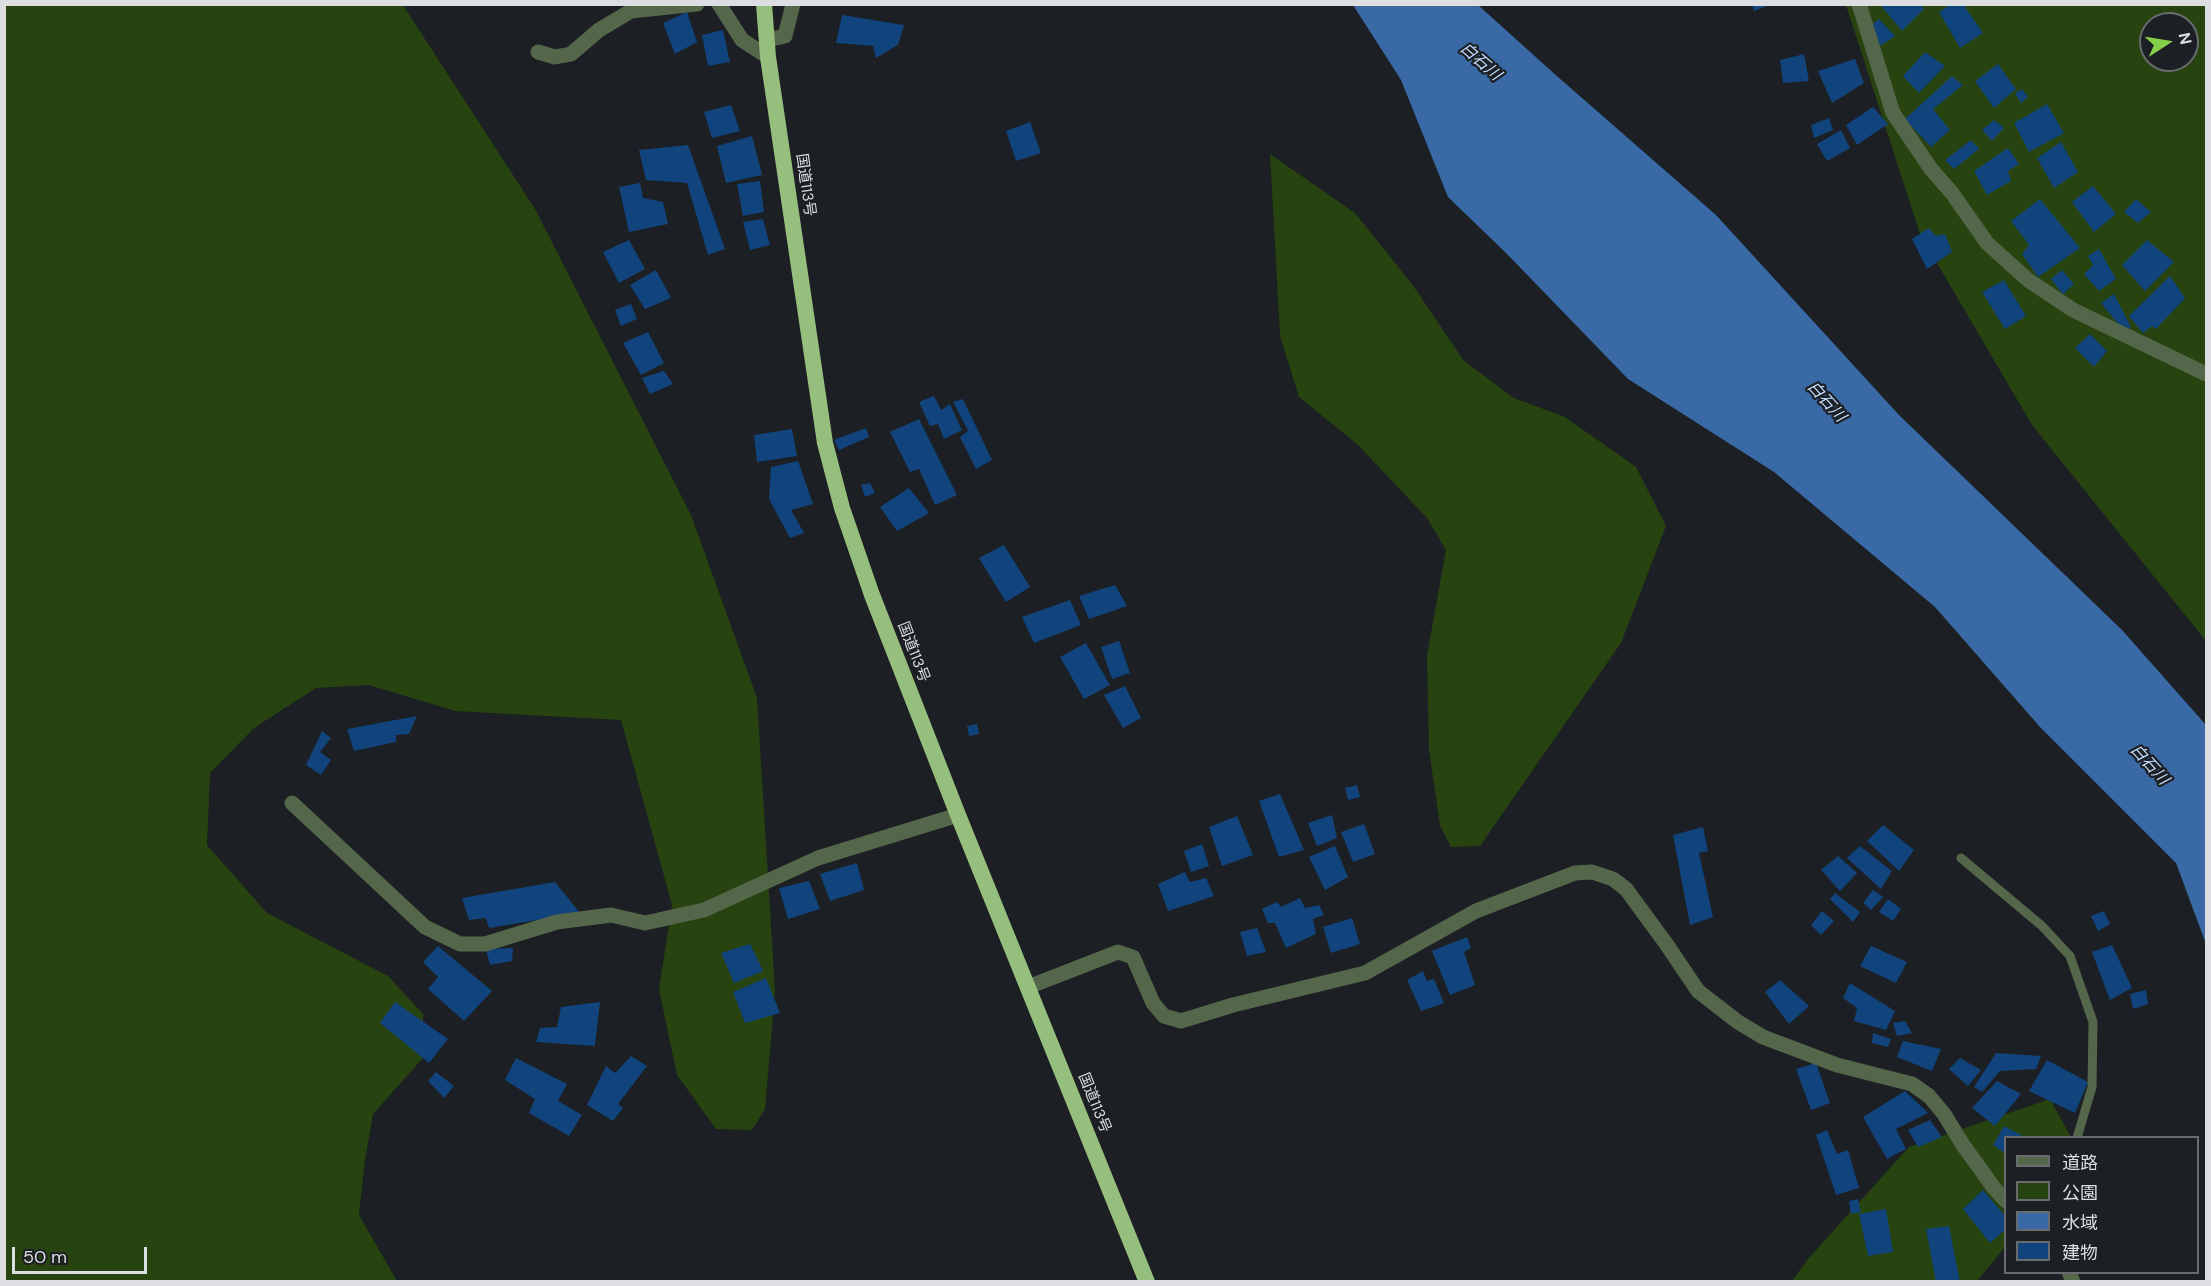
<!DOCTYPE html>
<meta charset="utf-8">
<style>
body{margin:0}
#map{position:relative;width:2211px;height:1286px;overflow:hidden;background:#1c1f23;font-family:"DM Sans","Noto Sans JP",sans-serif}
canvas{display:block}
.frame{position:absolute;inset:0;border:6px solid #dcdee1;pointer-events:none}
.legend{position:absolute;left:2004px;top:1136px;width:195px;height:138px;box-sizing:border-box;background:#1c1f23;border:2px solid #696b6f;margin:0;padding:8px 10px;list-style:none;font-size:18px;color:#dcdee1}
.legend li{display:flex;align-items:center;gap:12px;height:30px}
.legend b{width:30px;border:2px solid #696b6f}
.north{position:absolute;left:2139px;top:12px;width:60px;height:60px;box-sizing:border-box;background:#1c1f23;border:2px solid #696b6f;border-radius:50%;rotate:78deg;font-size:16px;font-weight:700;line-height:24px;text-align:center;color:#dcdee1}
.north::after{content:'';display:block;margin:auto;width:21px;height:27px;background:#86cf4b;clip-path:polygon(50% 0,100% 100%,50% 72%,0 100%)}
.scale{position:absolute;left:12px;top:1247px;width:135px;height:27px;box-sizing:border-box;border:3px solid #dcdee1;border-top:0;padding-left:8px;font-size:18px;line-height:21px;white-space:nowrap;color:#dcdee1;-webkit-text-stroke:4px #1c1f23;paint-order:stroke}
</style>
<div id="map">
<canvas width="2211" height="1286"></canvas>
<div class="frame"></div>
<ul class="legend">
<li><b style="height:8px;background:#55674a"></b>道路</li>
<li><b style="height:16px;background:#274310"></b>公園</li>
<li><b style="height:16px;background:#396aa5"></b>水域</li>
<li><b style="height:16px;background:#11447c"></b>建物</li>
</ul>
<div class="north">N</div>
<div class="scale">50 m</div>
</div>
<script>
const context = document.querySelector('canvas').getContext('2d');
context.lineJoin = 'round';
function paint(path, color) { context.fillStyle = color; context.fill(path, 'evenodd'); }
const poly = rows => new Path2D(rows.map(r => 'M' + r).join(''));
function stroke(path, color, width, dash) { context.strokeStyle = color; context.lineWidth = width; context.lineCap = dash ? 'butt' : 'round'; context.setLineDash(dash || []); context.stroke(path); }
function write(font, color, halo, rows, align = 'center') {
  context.font = font + ' "DM Sans","Noto Sans JP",sans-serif'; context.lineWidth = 4.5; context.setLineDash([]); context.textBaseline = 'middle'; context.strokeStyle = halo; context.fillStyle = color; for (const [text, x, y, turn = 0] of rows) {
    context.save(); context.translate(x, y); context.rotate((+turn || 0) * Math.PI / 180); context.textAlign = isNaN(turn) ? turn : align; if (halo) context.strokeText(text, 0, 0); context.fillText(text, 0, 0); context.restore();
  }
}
const green = poly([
 [5,5,403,5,535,209,691,515,757,698,775,991,765,1109,752,1130,716,1129,677,1075,659,989,672,905,621,720,455,711,369,685,316,688,254,728,210,773,207,845,267,913,388,976,423,1014,423,1058,373,1114,365,1160,359,1215,397,1281,5,1282],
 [1846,5,2206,5,2206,641,2032,425,1920,234],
 [2151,24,2187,24,2187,60,2151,60],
 [1270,154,1355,213,1412,284,1464,361,1514,398,1565,417,1636,467,1666,526,1621,643,1480,846,1451,847,1440,825,1429,750,1427,655,1446,550,1427,518,1357,444,1299,397,1280,336],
 [2050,1099,2071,1137,2006,1138,2005,1247,1977,1281,1791,1282,1808,1259,1909,1147]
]);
const water = poly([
 [1353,5,1478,5,1558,77,1716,215,1899,415,2122,630,2206,725,2206,944,2176,863,2040,727,1935,607,1774,472,1628,379,1507,254,1448,197,1401,80]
]);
const building = poly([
 [1752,4,1770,4,1770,5,1754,11],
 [1885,4,1920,4,1924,9,1902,31,1882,7],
 [1952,4,1963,4,1983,33,1960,48,1939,12],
 [687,12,697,42,675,54,663,23],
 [842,15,904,25,898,45,876,58,873,46,836,43],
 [1879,19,1895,36,1880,46,1869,27],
 [723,30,730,62,708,66,702,35],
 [1925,52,1945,66,1919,93,1903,76],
 [1804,54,1809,81,1783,83,1780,60],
 [1855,59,1864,83,1832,103,1818,71],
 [1998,64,2016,89,1994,108,1975,81],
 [1952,76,1963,85,1933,109,1950,130,1931,147,1905,119],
 [2022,89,2028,97,2021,103,2015,93],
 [2047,104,2064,133,2029,152,2014,123],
 [731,105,740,131,712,138,704,112],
 [1873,107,1888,124,1857,145,1846,125],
 [1829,118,1833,130,1814,138,1811,125],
 [1994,120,2004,128,1992,141,1982,130],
 [1030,122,1041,153,1016,161,1006,131],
 [1841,130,1850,148,1827,161,1817,144],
 [752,136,762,175,726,183,717,146],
 [1971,140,1979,149,1954,169,1945,160],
 [2061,142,2078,172,2054,188,2037,158],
 [688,145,725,249,708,255,687,183,646,180,639,150],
 [2008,148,2019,164,2008,171,2011,181,1987,195,1974,171],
 [760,181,764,212,743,216,737,184],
 [640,183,643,198,663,202,668,224,629,232,619,187],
 [2093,186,2116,214,2094,232,2072,202],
 [2040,199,2080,248,2038,277,2022,254,2029,245,2011,221],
 [2136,199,2151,212,2138,223,2124,212],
 [763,219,770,245,750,250,743,222],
 [1929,228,1936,236,1945,234,1952,252,1927,269,1912,239],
 [629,240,645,269,619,283,603,252],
 [2147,240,2174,262,2145,291,2122,265],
 [2099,249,2116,279,2099,291,2084,274,2093,265,2088,256],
 [656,270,671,298,645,309,630,285],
 [2062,270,2074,284,2063,294,2051,279],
 [2170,276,2185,298,2156,329,2152,326,2143,333,2129,316],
 [2004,280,2026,316,2005,329,1982,292],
 [2114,294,2131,327,2124,331,2101,303],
 [631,304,637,319,621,326,615,310],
 [648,332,664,363,641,375,623,343],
 [2090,334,2107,351,2094,367,2075,348],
 [664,371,673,384,650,394,642,378],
 [934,396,941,410,950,404,962,430,944,439,938,424,930,426,919,402],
 [963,399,992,460,976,469,960,437,968,431,953,402],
 [919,419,957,495,935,505,919,469,910,472,890,432],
 [866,428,869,437,839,450,834,440],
 [792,429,797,456,757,462,754,435],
 [798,461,813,504,791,510,804,533,790,538,769,499,771,467],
 [870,483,875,493,865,497,861,485],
 [909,488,929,513,897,531,880,507],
 [1004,545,1030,587,1006,602,979,558],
 [1115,585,1127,606,1089,619,1079,596],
 [1070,600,1081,625,1034,643,1022,617],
 [1119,641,1130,673,1112,679,1101,647],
 [1086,643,1110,685,1084,699,1060,657],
 [1125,686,1141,718,1123,728,1104,695],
 [417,716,409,734,396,735,396,742,354,751,347,729],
 [977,724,979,734,969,736,967,726],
 [322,731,331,738,320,752,331,760,321,775,306,765],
 [1357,785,1360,797,1348,800,1345,788],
 [1280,794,1304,850,1279,857,1259,801],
 [1332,815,1337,838,1317,846,1308,823],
 [1237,816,1253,855,1222,866,1209,827],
 [1364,824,1375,854,1353,862,1341,832],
 [1883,825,1914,850,1899,871,1867,841],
 [1703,827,1708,851,1699,853,1713,917,1690,925,1673,835],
 [1202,844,1209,866,1191,872,1184,851],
 [1335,846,1348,877,1325,890,1309,857],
 [1860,846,1892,871,1881,889,1847,858],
 [1838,856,1857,873,1840,891,1821,870],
 [857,863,864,890,830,901,820,874],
 [1185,872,1190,882,1206,878,1214,896,1168,911,1158,884],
 [809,881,820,909,788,919,779,888],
 [555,882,580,913,489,928,486,918,469,920,462,898],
 [1873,890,1883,897,1871,910,1863,903],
 [1835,893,1860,912,1853,922,1830,899],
 [1300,898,1305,908,1319,905,1324,915,1313,919,1316,934,1286,948,1275,923,1268,923,1262,909,1277,902,1281,907],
 [1888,899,1901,909,1893,921,1879,912],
 [1822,911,1834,921,1821,935,1811,925],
 [2104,911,2110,924,2098,931,2091,916],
 [1352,918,1360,944,1331,953,1323,927],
 [1257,928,1266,952,1247,956,1240,932],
 [1467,937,1471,948,1464,952,1475,985,1450,995,1432,951],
 [750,944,763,971,734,983,721,953],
 [2112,945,2132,988,2110,1000,2092,952],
 [438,946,492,991,464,1021,428,989,438,977,423,962],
 [1871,946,1907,962,1896,983,1860,966],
 [513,948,512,961,490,965,486,949],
 [1423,971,1427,981,1434,979,1444,1003,1421,1011,1407,980],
 [766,978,780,1013,745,1023,733,992],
 [1780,980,1809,1006,1789,1024,1765,992],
 [1850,983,1895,1011,1886,1030,1854,1021,1857,1008,1843,998],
 [2146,990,2148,1004,2133,1009,2130,994],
 [395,1002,448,1039,429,1063,380,1023],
 [600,1002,595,1046,536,1042,540,1028,557,1027,561,1007],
 [1905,1021,1912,1033,1897,1036,1893,1023],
 [1873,1033,1891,1039,1888,1047,1872,1043],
 [1903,1041,1941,1049,1932,1071,1897,1057],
 [1996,1053,2041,1056,2036,1069,2000,1071,1982,1092,1974,1087],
 [631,1056,647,1066,618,1104,623,1108,613,1121,587,1105,606,1066,615,1073],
 [516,1058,567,1084,558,1101,582,1115,569,1136,529,1113,535,1099,505,1080],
 [1960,1058,1981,1070,1968,1086,1949,1069],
 [2047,1060,2088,1082,2075,1113,2029,1091],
 [1816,1063,1830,1103,1811,1110,1796,1069],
 [436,1072,454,1086,444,1098,428,1081],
 [1997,1081,2021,1094,1995,1126,1972,1108],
 [1905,1091,1928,1113,1896,1129,1906,1149,1887,1159,1863,1117],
 [1930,1120,1942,1137,1918,1147,1908,1130],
 [2004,1126,2027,1138,2006,1138,2006,1154,1993,1145],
 [1827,1130,1837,1154,1848,1150,1859,1188,1836,1195,1816,1135],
 [1983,1190,2006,1217,2006,1229,1990,1243,1963,1209],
 [1858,1199,1861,1212,1851,1214,1849,1201],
 [1886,1209,1893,1252,1868,1256,1859,1214],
 [1949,1226,1960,1282,1936,1282,1926,1229]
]);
const service = poly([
 [1961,858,2042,926,2070,956,2093,1022,2092,1087,2077,1138]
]);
const minor = poly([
 [719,4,742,40,768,57],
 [1859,4,1893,113,1931,169,1952,193,1987,243,2028,280,2073,310,2206,374],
 [767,40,785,36,793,4],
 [538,52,555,57,571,54,599,30,631,11,697,4],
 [292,803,425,927,460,944,485,944,557,922,611,915,645,923,704,910,818,858,958,815],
 [1028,987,1118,952,1133,957,1153,1003,1164,1016,1181,1021,1233,1005,1365,973,1476,911,1575,873,1592,872,1613,879,1626,889,1667,945,1698,991,1738,1022,1763,1037,1837,1065,1912,1084,1929,1096,1944,1114,1963,1145,1994,1188,2006,1201],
 [2069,1272,2073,1282]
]);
const trunk = poly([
 [764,4,768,57,825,443,842,508,872,595,958,815,1147,1282]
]);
const streetNames = [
 ["国道113号",805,185,82],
 ["国道113号",913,652,69],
 ["国道113号",1094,1103,68]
];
const waterNames = [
 ["白石川",1480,62,41],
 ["白石川",1826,402,48],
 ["白石川",2149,765,48]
];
paint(green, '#274310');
paint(water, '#396aa5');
paint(building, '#11447c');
stroke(service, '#55674a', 9);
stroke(minor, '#55674a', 15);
stroke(trunk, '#96be7c', 16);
write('15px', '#dcdee1', '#1c1f23', streetNames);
write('italic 16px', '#c2ddff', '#1c1f23', waterNames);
</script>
